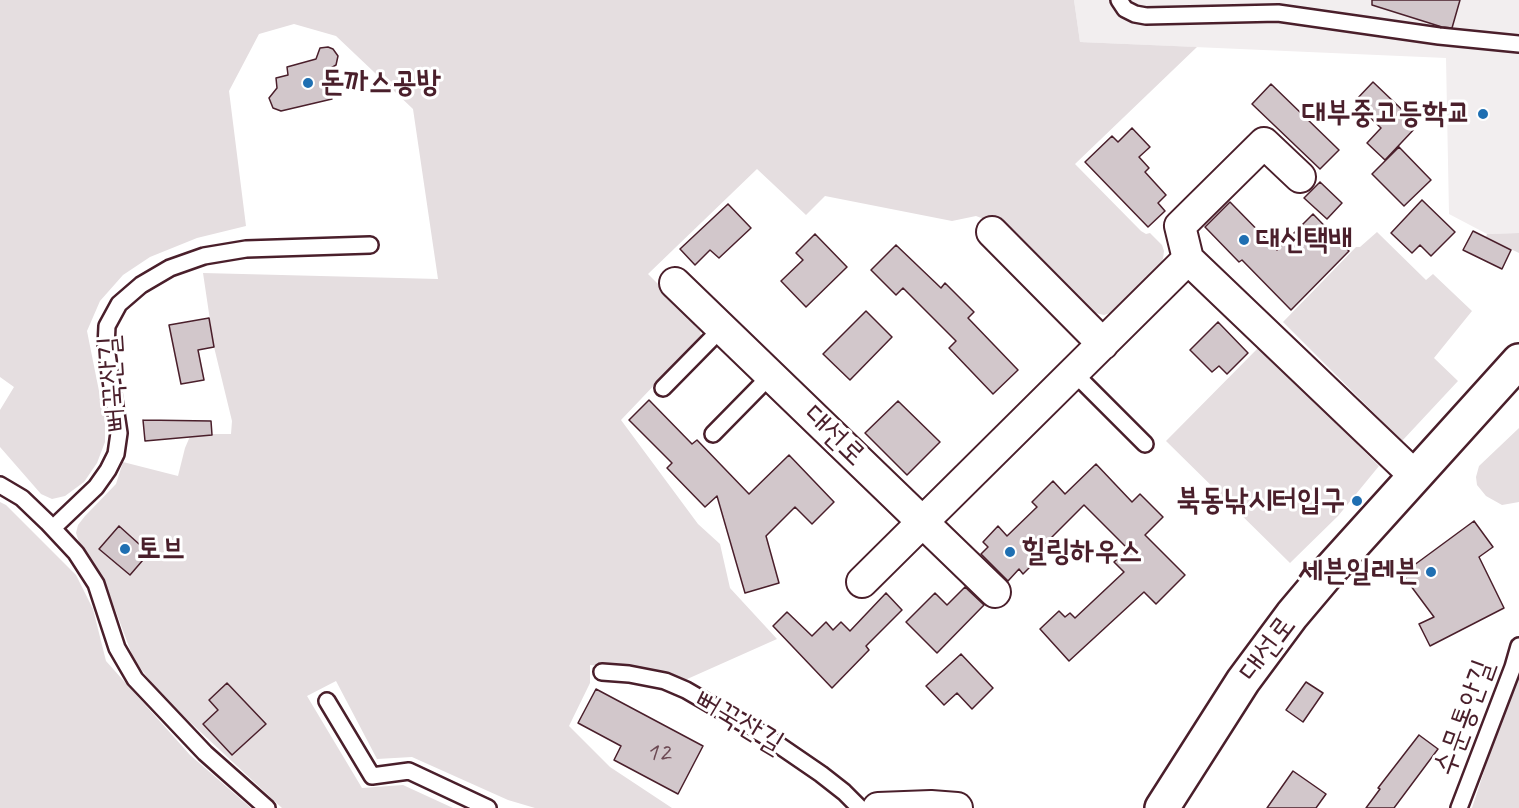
<!DOCTYPE html>
<meta charset="utf-8">
<style>
body{margin:0}
canvas{display:block;background:#fff}
</style>
<canvas width="1519" height="808"></canvas>
<script>
const context = document.querySelector('canvas').getContext('2d');
context.lineJoin = 'round';
function paint(path, color) { context.fillStyle = color; context.fill(path, 'evenodd'); }
const poly = rows => new Path2D(rows.map(r => 'M' + r).join(''));
function stroke(path, color, width, dash) { context.strokeStyle = color; context.lineWidth = width; context.lineCap = dash ? 'butt' : 'round'; context.setLineDash(dash || []); context.stroke(path); }
function write(font, color, halo, rows, align = 'center') {
  context.font = font + ' Caveat,"Poor Story",sans-serif'; context.lineWidth = 6; context.setLineDash([]); context.textBaseline = 'middle'; context.strokeStyle = halo; context.fillStyle = color; for (const [text, x, y, turn = 0] of rows) {
    context.save(); context.translate(x, y); context.rotate((+turn || 0) * Math.PI / 180); context.textAlign = isNaN(turn) ? turn : align; if (halo) context.strokeText(text, 0, 0); context.fillText(text, 0, 0); context.restore();
  }
}
const built = poly([
 [1074,0,1519,0,1519,233,1487,234,1449,214,1446,58,1080,42]
]);
const green = poly([
 [0,0,1074,0,1080,42,1197,47,1075,164,1141,231,1146,234,1150,233,1162,245,1164,251,1163,259,1158,266,1110,313,1104,315,1091,312,1008,228,976,216,952,221,825,196,806,215,757,169,648,274,699,325,701,336,621,420,698,524,720,544,730,588,777,639,685,680,664,672,590,665,590,683,569,726,610,767,672,808,535,808,508,800,412,757,377,759,336,681,307,696,362,788,403,785,453,808,282,808,162,696,134,660,106,585,79,542,76,533,78,525,85,516,116,484,123,462,178,476,185,448,191,434,231,434,232,421,214,347,203,273,438,279,413,109,336,36,294,24,259,34,229,91,246,226,197,238,150,257,123,275,100,301,87,331,105,421,105,442,97,463,84,482,65,496,52,499,41,494,0,447,0,410,14,387,0,377],
 [1377,232,1426,280,1433,274,1472,311,1434,358,1458,381,1402,441,1283,322,1356,247,1360,247],
 [1519,233,1519,253,1486,237,1487,234],
 [1259,347,1379,466,1338,516,1290,563,1166,441],
 [1519,428,1519,502,1502,505,1486,496,1477,485,1476,477,1479,466],
 [0,502,6,505,76,575,93,609,106,661,190,755,251,808,0,808],
 [1519,665,1519,808,1472,808]
]);
const building = poly([
 [1372,0,1460,0,1452,28,1442,27,1372,5,1372,0],
 [328,47,333,49,338,56,336,65,326,71,332,99,281,111,273,108,269,98,277,88,276,78,288,75,287,67,316,59,320,48,328,47],
 [1373,82,1418,125,1385,160,1367,143,1381,128,1354,102,1373,82],
 [1271,84,1339,150,1320,169,1252,104,1271,84],
 [1132,128,1150,147,1139,157,1149,168,1145,172,1166,195,1158,203,1165,211,1148,227,1085,162,1112,136,1118,142,1132,128],
 [1399,147,1431,180,1404,206,1372,174,1399,147],
 [1320,182,1342,203,1327,219,1304,198,1320,182],
 [1422,200,1455,232,1431,256,1420,245,1412,253,1391,233,1422,200],
 [1230,202,1277,250,1313,214,1349,251,1291,310,1242,260,1239,262,1205,227,1230,202],
 [728,204,751,228,719,258,710,250,695,265,680,249,728,204],
 [1473,231,1511,250,1502,269,1463,250,1473,231],
 [815,234,847,267,806,307,781,281,803,260,796,253,815,234],
 [896,245,941,288,945,283,974,312,968,318,1018,370,993,394,949,348,956,341,903,288,896,295,871,270,896,245],
 [866,311,892,337,850,380,823,354,866,311],
 [209,318,214,347,198,350,204,380,181,384,169,325,209,318],
 [1218,322,1248,353,1227,374,1219,366,1212,372,1190,350,1218,322],
 [649,400,692,444,697,440,749,494,789,455,834,502,812,524,795,507,766,536,779,583,745,593,717,496,705,507,667,468,672,463,629,420,649,400],
 [898,401,940,442,907,475,865,433,898,401],
 [143,420,211,421,212,435,145,441,143,420],
 [1096,464,1132,502,1140,494,1163,517,1145,535,1185,575,1156,604,1144,592,1069,661,1040,629,1059,611,1065,617,1070,613,1075,618,1124,572,1114,562,1128,549,1084,505,1044,545,1048,549,1023,574,1019,569,1008,581,981,554,988,547,983,542,998,526,1007,536,1037,507,1032,502,1053,481,1065,494,1096,464],
 [1474,521,1493,547,1479,557,1504,608,1430,646,1419,624,1434,617,1402,574,1474,521],
 [119,526,149,553,130,575,99,549,119,526],
 [965,587,984,605,937,653,906,622,935,593,947,605,965,587],
 [886,593,902,610,866,646,869,650,832,688,773,626,787,612,812,636,826,622,833,630,841,622,850,631,886,593],
 [961,654,993,688,972,709,957,693,944,705,926,686,961,654],
 [1306,682,1323,693,1303,722,1286,710,1306,682],
 [227,683,266,724,232,755,203,724,218,710,209,700,227,683],
 [596,689,703,746,678,794,614,760,621,746,578,723,596,689],
 [1419,735,1438,749,1394,808,1366,808,1380,789,1378,788,1419,735],
 [1293,771,1326,794,1316,808,1267,808,1293,771]
]);
const lane = poly([
 [1119,0,1125,9,1135,14,1146,16,1278,13,1439,36,1519,44],
 [1074,373,1145,444],
 [663,388,722,328],
 [713,434,771,375],
 [0,485,22,498,47,522,76,553,96,584,117,648,135,679,205,753,267,808],
 [53,528,96,487,108,470,116,454,119,433,106,347,107,326,119,304,141,285,170,268,204,256,246,249,370,245],
 [602,672,629,674,665,681,686,690,767,737,821,774,844,792,860,808],
 [327,701,372,776,409,771,488,808],
 [1459,808,1513,667,1519,646]
]);
const street = poly([
 [1300,177,1264,143,1180,226,1188,259,1415,476],
 [992,232,1103,344],
 [675,283,995,592],
 [862,582,1188,259],
 [878,808,931,806,957,808]
]);
const secondary = poly([
 [1162,808,1243,681,1292,615,1330,570,1519,361]
]);
const markers = [
 [308,83,6,"#1f6fb2"],
 [1483,114,6,"#1f6fb2"],
 [1244,240,6,"#1f6fb2"],
 [1357,501,6,"#1f6fb2"],
 [125,549,6,"#1f6fb2"],
 [1010,552,6,"#1f6fb2"],
 [1431,572,6,"#1f6fb2"]
];
const numberNames = [
 ["12",658,753]
];
const poiNames = [
 ["돈까스공방",320,83],
 ["대부중고등학교",1471,114,"right"],
 ["대신택배",1256,240],
 ["북동낚시터입구",1345,501,"right"],
 ["토브",137,549],
 ["힐링하우스",1022,552],
 ["세븐일레븐",1419,572,"right"]
];
const streetNames = [
 ["뻐꾹산길",113,384,-94],
 ["대선로",834,436,44],
 ["대선로",1268,649,-53],
 ["수문통안길",1465,718,-70],
 ["뻐꾹산길",739,722,31]
];
paint(built, '#f2eeef');
paint(green, '#e5dee0');
paint(building, '#d2c7cb');
stroke(building, '#4a1f2b', 1.5);
stroke(lane, '#4a1f2b', 20);
stroke(street, '#4a1f2b', 34);
stroke(secondary, '#4a1f2b', 38);
stroke(lane, '#fff', 15);
stroke(street, '#fff', 30);
stroke(secondary, '#fff', 33);
for (const [x, y, r, color] of markers) { const dot = new Path2D(); dot.arc(x, y, r, 0, 2 * Math.PI); context.fillStyle = color; context.fill(dot); stroke(dot, '#fff', 2); }
write('27px', '#6c4953', null, numberNames);
write('bold 30px', '#4a1f2b', '#fff', poiNames, 'left');
write('30px', '#4a1f2b', '#fff', streetNames);
</script>
